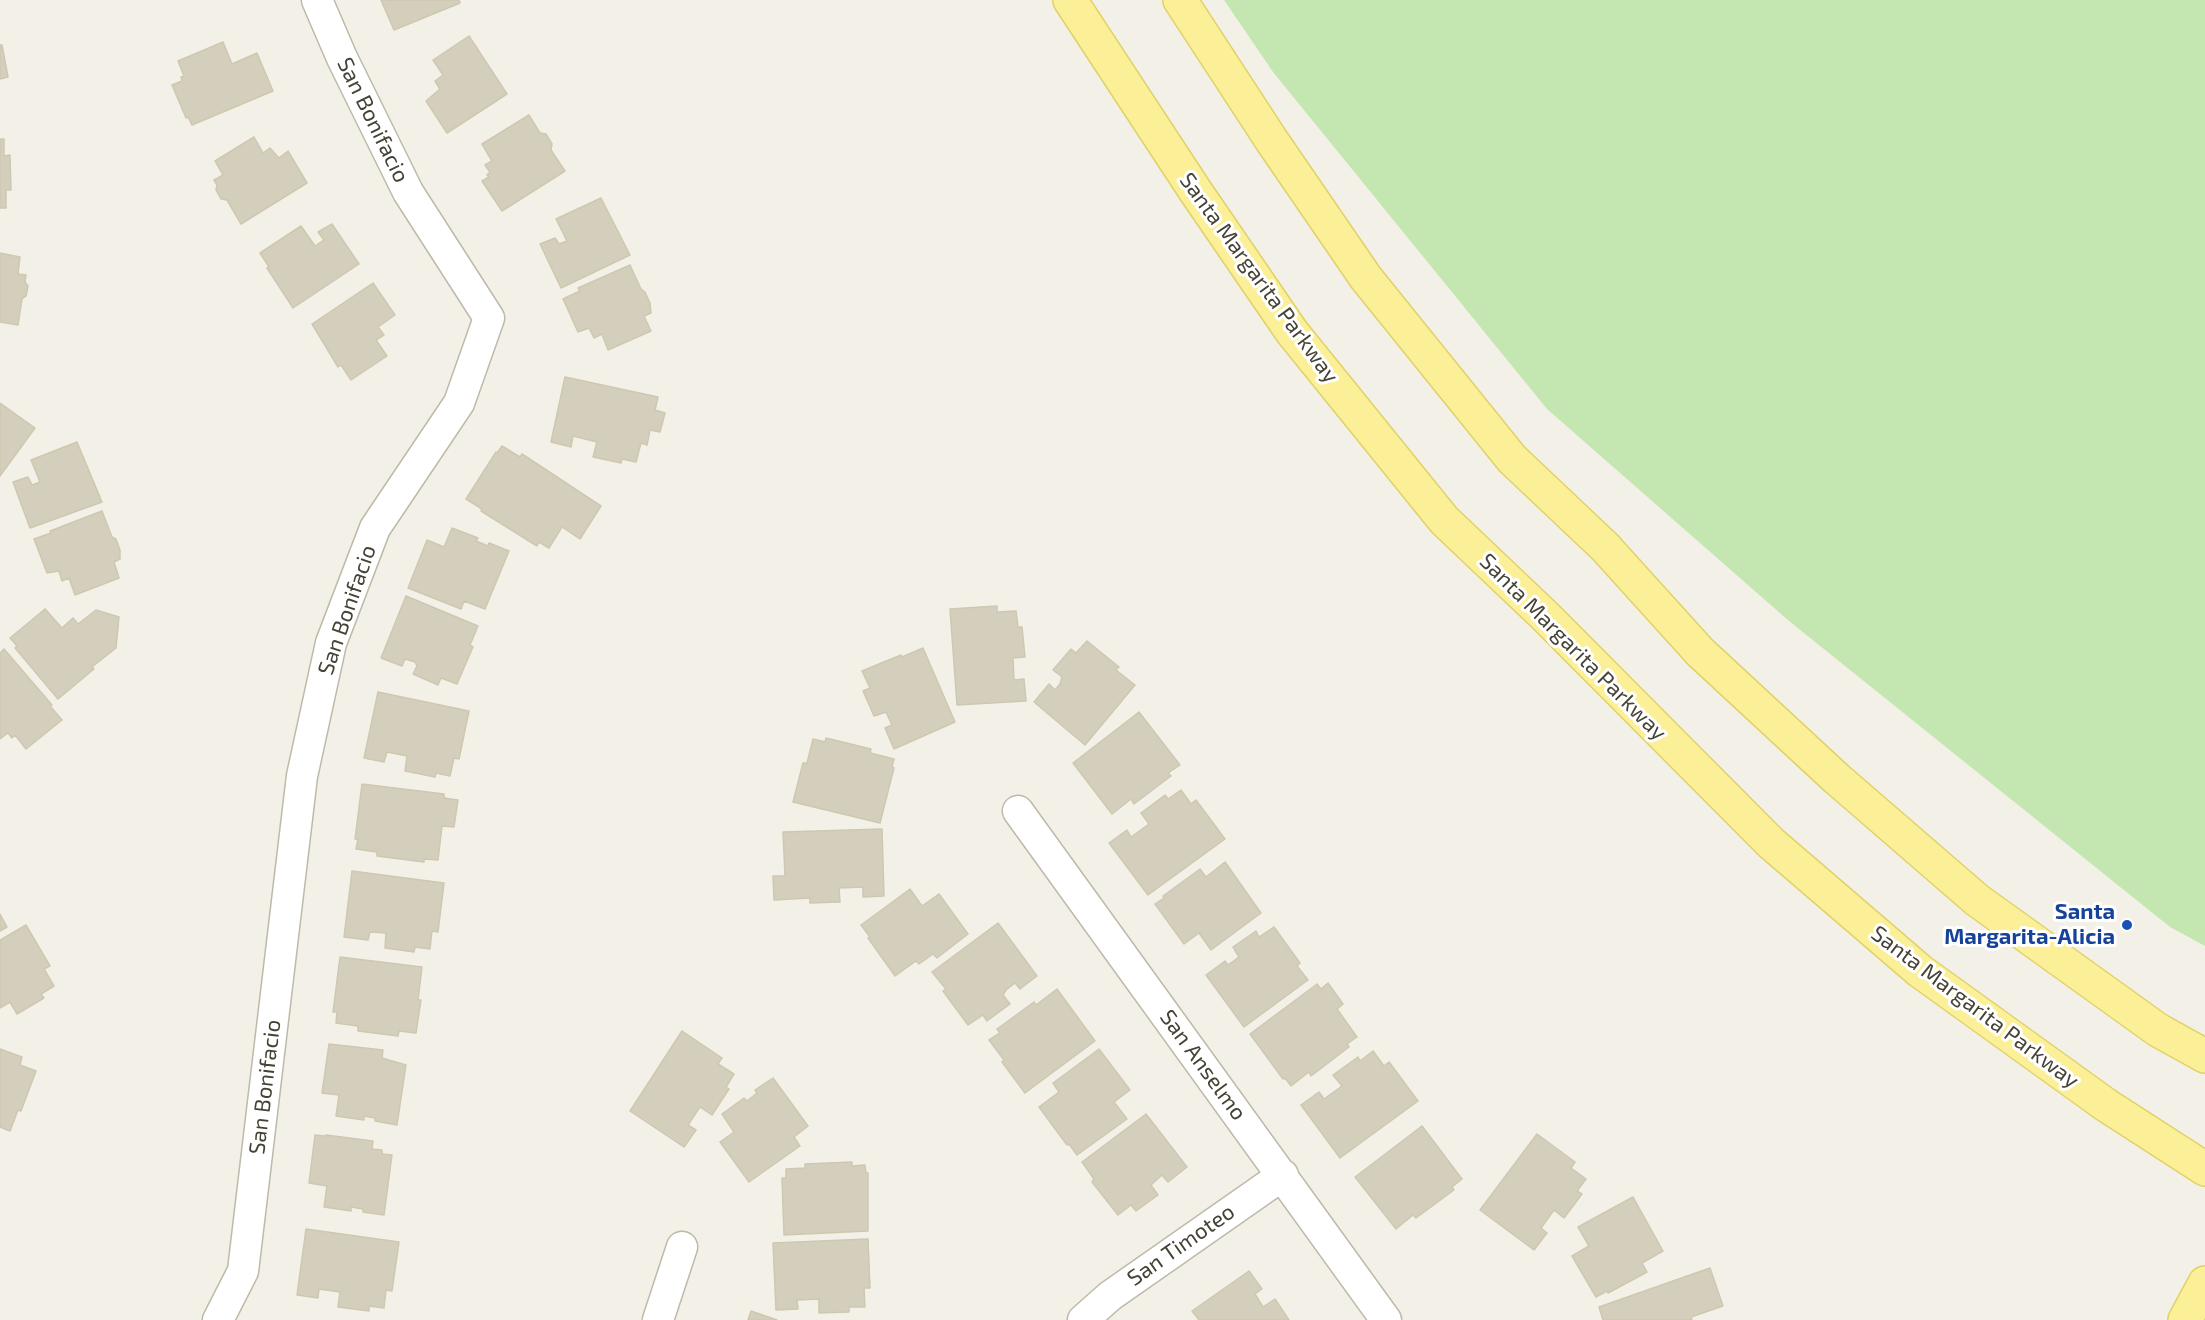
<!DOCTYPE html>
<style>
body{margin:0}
canvas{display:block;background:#f3f1e7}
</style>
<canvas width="2205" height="1320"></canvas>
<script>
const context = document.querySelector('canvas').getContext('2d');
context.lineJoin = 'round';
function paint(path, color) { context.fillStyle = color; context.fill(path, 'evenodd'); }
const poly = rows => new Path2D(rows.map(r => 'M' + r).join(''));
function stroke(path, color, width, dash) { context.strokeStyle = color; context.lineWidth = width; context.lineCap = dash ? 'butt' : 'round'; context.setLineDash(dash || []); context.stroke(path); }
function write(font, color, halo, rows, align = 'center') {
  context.font = font + ' "Exo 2",sans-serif'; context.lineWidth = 6; context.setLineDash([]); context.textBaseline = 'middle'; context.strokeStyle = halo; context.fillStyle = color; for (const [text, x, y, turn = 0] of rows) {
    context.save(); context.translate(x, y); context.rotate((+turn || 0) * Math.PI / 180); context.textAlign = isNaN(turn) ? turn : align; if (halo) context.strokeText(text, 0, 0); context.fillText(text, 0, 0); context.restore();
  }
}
const green = poly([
 [1224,0,2205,0,2205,946,2170,927,1789,621,1547,409,1273,72]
]);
const building = poly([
 [381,0,459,0,460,3,394,30,381,0],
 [469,36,507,94,447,133,426,101,440,89,435,81,443,75,433,60,469,36],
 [223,42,232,64,257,53,273,91,192,125,188,117,186,118,172,85,182,81,181,77,184,76,178,61,223,42],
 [0,45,2,45,8,77,0,79,0,45],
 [529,115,540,133,546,134,552,144,551,150,565,171,502,211,482,181,489,177,487,175,490,172,485,165,492,161,482,144,529,115],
 [254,137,263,153,270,148,279,158,288,151,307,183,241,224,227,200,221,199,216,190,217,185,214,180,223,175,215,161,254,137],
 [0,139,4,139,4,156,10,155,11,190,6,190,6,208,0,208,0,139],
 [601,198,630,255,561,288,540,244,555,238,559,244,567,241,556,219,601,198],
 [332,224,359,264,293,308,267,268,269,267,260,253,301,226,315,246,324,240,318,232,332,224],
 [0,253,20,257,18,274,26,275,25,282,28,286,26,296,22,299,18,325,0,322,0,253],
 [630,265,641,289,645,292,650,303,651,313,644,316,651,331,608,350,602,334,594,338,589,328,578,332,563,299,580,291,578,288,630,265],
 [373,283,395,315,378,327,384,335,376,340,387,356,351,380,341,365,338,367,312,324,373,283],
 [565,377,658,397,655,410,665,413,660,432,650,430,647,445,641,443,636,462,622,459,621,463,593,457,597,442,573,436,571,447,551,442,565,377],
 [0,403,35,428,0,476,0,403],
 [77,442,102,502,30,528,13,482,28,477,32,485,40,482,31,460,77,442],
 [502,446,520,457,522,454,601,506,580,539,562,527,549,548,539,542,537,546,481,511,482,509,466,499,496,452,497,453,502,446],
 [102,511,112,537,116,539,120,550,120,559,114,562,119,578,75,595,69,578,62,581,59,571,47,573,34,539,51,533,50,531,102,511],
 [452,528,478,538,476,541,488,546,489,543,509,551,485,609,464,601,461,609,408,588,427,540,444,547,452,528],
 [406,596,478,626,470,645,473,647,457,684,441,678,438,685,413,674,417,666,415,662,405,659,402,666,381,658,406,596],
 [997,606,997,612,1016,611,1018,627,1022,627,1025,657,1013,658,1014,680,1024,679,1026,701,957,705,950,609,997,606],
 [45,609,62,628,73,618,78,624,96,610,119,617,116,648,92,667,94,669,58,699,15,648,17,646,10,638,45,609],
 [1087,641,1119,667,1116,670,1135,685,1085,745,1034,702,1049,684,1055,690,1060,684,1062,677,1053,670,1071,649,1076,653,1087,641],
 [923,648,955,722,894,749,885,728,892,725,886,712,874,716,863,691,870,688,862,671,901,655,902,657,923,648],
 [4,649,52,705,50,706,62,720,26,749,15,735,12,738,8,733,0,739,0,653,4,649],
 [378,692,469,711,459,759,454,758,450,776,436,773,435,777,405,771,407,756,387,752,384,762,364,758,378,692],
 [1139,712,1180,765,1168,773,1171,776,1134,804,1131,799,1112,814,1073,763,1139,712],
 [826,738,871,749,870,753,894,759,892,767,894,768,880,823,793,802,803,763,807,763,813,739,825,742,826,738],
 [362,784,444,794,444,798,458,800,454,827,442,826,438,860,424,859,424,862,377,856,377,852,356,849,358,839,355,839,362,784],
 [1181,790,1191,804,1196,800,1225,839,1148,895,1109,843,1127,830,1131,837,1149,824,1141,813,1165,795,1168,799,1181,790],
 [882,829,884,896,863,897,863,887,839,888,840,902,810,903,810,898,774,900,773,876,785,876,783,832,882,829],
 [1225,862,1261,913,1211,950,1199,933,1184,944,1155,904,1164,898,1163,896,1200,869,1206,877,1225,862],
 [352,871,444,883,438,932,432,931,430,949,415,947,414,952,385,948,386,933,370,932,368,940,344,937,352,871],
 [910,889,922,906,939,894,968,934,937,958,933,954,919,964,916,961,895,976,868,938,870,937,861,925,910,889],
 [0,914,7,927,0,931,0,914],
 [998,923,1037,976,1020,989,1015,983,1006,990,1003,995,1010,1004,987,1021,983,1015,968,1025,943,991,946,989,932,972,998,923],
 [26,925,50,966,44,969,54,986,41,994,44,998,17,1014,10,1002,0,1008,0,940,26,925],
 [1274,927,1300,963,1297,966,1308,980,1244,1027,1206,975,1225,961,1228,965,1239,957,1233,947,1256,931,1259,937,1274,927],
 [340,957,422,967,418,1000,421,1000,416,1033,399,1031,398,1036,358,1031,358,1026,336,1023,337,1012,333,1012,340,957],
 [1328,983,1343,1004,1337,1009,1357,1037,1347,1044,1349,1047,1311,1076,1309,1072,1291,1086,1285,1078,1283,1079,1250,1034,1317,984,1321,989,1328,983],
 [1057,989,1095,1041,1025,1093,1002,1062,1004,1060,989,1040,1000,1033,997,1029,1034,1002,1036,1005,1057,989],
 [682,1031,722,1058,718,1064,734,1074,726,1087,729,1089,712,1115,700,1107,688,1125,696,1130,684,1147,630,1111,682,1031],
 [329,1044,383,1050,382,1058,406,1065,397,1125,375,1121,375,1118,364,1116,364,1120,336,1116,339,1095,322,1093,329,1044],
 [0,1049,22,1057,20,1065,36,1071,21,1111,18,1110,10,1131,0,1127,0,1049],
 [1099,1049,1130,1090,1114,1102,1127,1119,1077,1155,1069,1144,1067,1145,1039,1107,1059,1092,1053,1083,1099,1049],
 [1373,1051,1384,1066,1389,1062,1418,1101,1340,1158,1301,1105,1319,1092,1324,1099,1342,1086,1333,1075,1358,1057,1360,1061,1373,1051],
 [773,1078,808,1126,794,1137,800,1146,749,1182,720,1142,734,1132,722,1114,744,1098,747,1101,757,1093,755,1090,773,1078],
 [1146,1114,1187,1167,1168,1182,1162,1175,1151,1185,1158,1195,1136,1211,1131,1205,1118,1215,1092,1182,1094,1179,1082,1162,1146,1114],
 [1422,1126,1462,1179,1452,1187,1454,1190,1416,1218,1413,1215,1396,1229,1355,1177,1422,1126],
 [1537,1134,1575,1162,1571,1168,1586,1179,1577,1191,1582,1194,1564,1218,1554,1210,1541,1228,1547,1233,1534,1250,1480,1210,1537,1134],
 [315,1135,325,1136,326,1135,373,1141,372,1149,382,1150,382,1154,392,1155,384,1215,363,1212,363,1209,351,1207,351,1211,324,1207,327,1186,309,1183,315,1135],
 [852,1162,852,1166,865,1165,866,1173,868,1173,868,1231,784,1235,782,1178,786,1178,786,1169,805,1168,805,1164,852,1162],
 [1633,1197,1663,1251,1642,1263,1647,1272,1608,1293,1607,1291,1596,1297,1572,1256,1589,1246,1578,1227,1633,1197],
 [306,1229,399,1242,392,1291,386,1290,384,1308,369,1306,369,1311,338,1307,340,1292,319,1289,318,1298,297,1295,306,1229],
 [868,1239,870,1288,864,1288,865,1307,849,1307,849,1312,819,1313,819,1299,797,1300,798,1309,776,1310,773,1243,868,1239],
 [1710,1268,1723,1306,1691,1317,1692,1320,1603,1320,1599,1307,1710,1268],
 [1249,1271,1262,1289,1255,1294,1263,1307,1275,1299,1289,1320,1199,1320,1192,1311,1249,1271],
 [751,1311,777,1320,748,1320,751,1311]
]);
const street = poly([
 [1018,811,1386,1320],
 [218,1320,243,1271,302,776,331,643,375,528,459,403,489,318,408,192,342,58,317,0],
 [658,1320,682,1247],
 [1083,1320,1110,1296,1283,1175]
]);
const primary = poly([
 [1070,0,1196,192,1292,332,1444,520,1545,616,1771,843,1920,971,2106,1105,2205,1169],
 [1180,0,1272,141,1366,278,1512,459,1605,547,1700,652,1836,778,1977,900,2158,1030,2205,1056],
 [2185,1320,2205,1283]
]);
const markers = [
 [2127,925,6,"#1a4fb4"]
];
const streetNames = [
 ["San Bonifacio",373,120,64],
 ["Santa Margarita Parkway",1259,278,54],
 ["San Bonifacio",347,610,-71],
 ["Santa Margarita Parkway",1573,647,45],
 ["Santa Margarita Parkway",1975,1007,37],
 ["San Anselmo",1203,1065,54],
 ["San Bonifacio",265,1087,-83],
 ["San Timoteo",1181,1245,-35]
];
const transitNames = [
 ["Santa",2115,912],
 ["Margarita-Alicia",2115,937]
];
paint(green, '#c4e6b1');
paint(building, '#d4cfbc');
stroke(building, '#cec8b0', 1.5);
stroke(street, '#bebaa9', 33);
stroke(primary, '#e0d168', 36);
stroke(street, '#fff', 30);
stroke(primary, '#fbf098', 33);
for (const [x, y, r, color] of markers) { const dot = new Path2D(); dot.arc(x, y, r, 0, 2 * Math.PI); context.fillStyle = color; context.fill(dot); stroke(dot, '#fff', 2); }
write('22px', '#454236', '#fff', streetNames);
write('bold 22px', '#164399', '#fff', transitNames, 'right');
</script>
